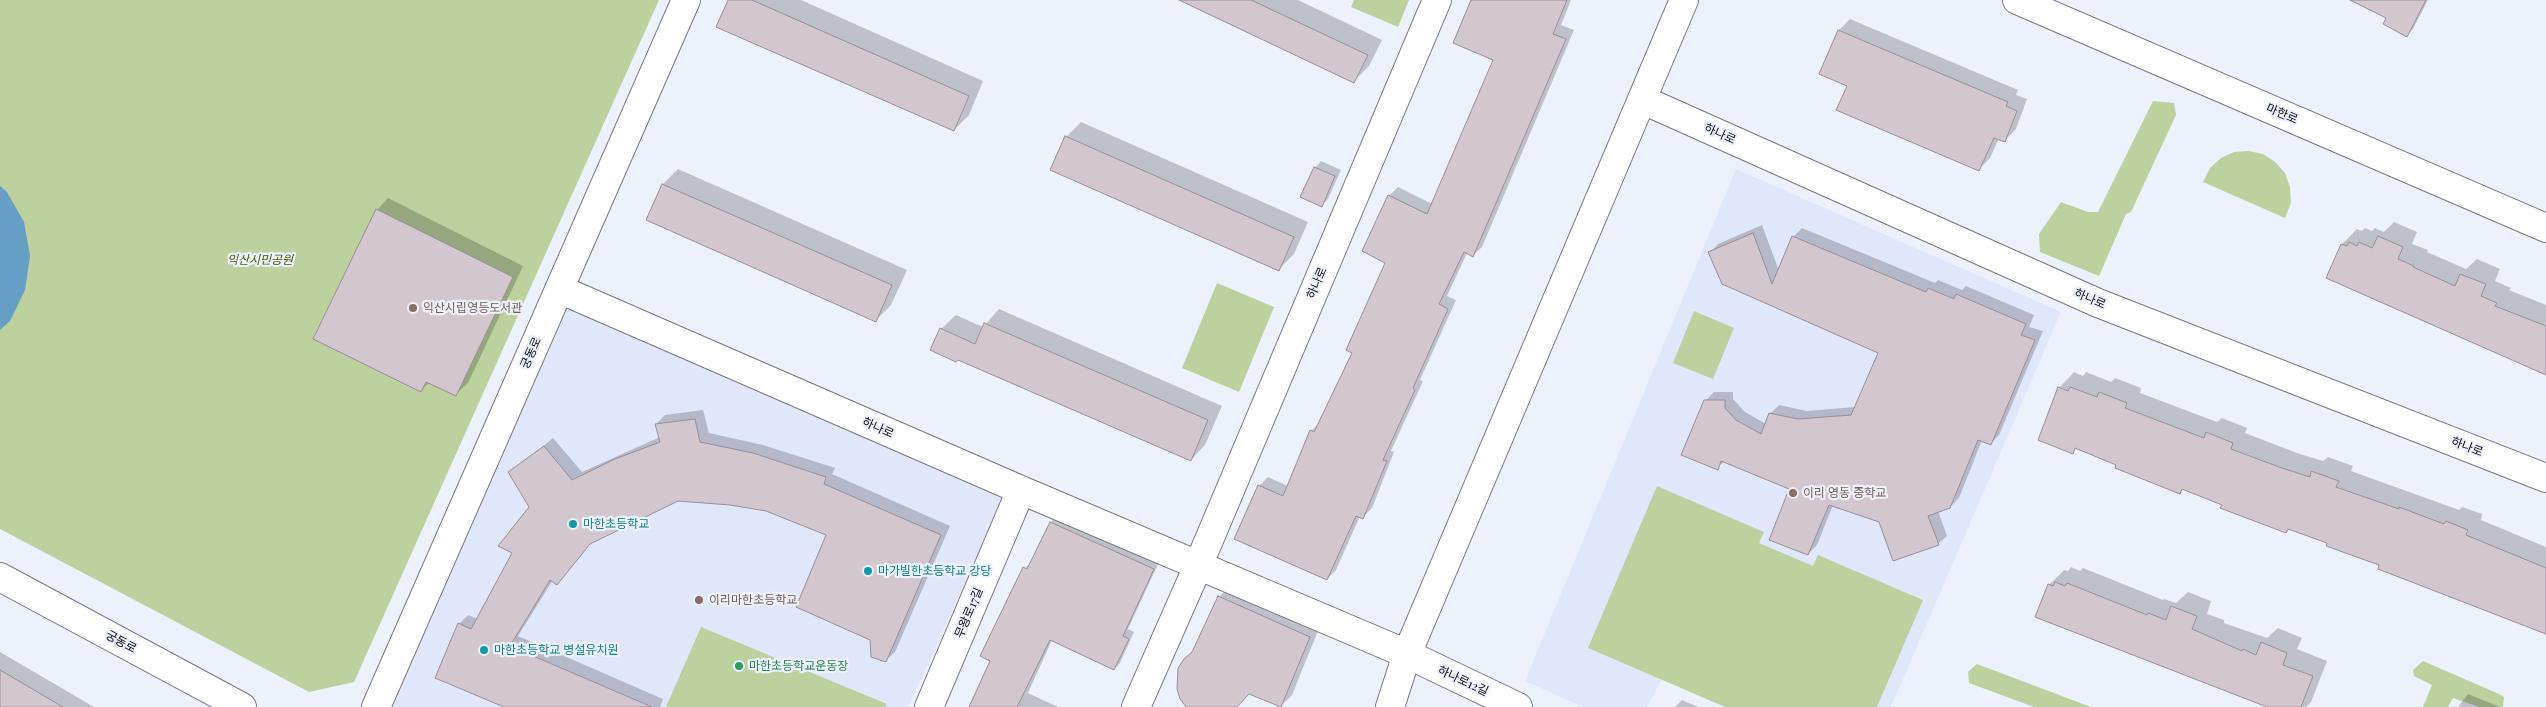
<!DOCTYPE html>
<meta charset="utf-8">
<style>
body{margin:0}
canvas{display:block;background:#edf1fc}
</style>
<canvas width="2546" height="707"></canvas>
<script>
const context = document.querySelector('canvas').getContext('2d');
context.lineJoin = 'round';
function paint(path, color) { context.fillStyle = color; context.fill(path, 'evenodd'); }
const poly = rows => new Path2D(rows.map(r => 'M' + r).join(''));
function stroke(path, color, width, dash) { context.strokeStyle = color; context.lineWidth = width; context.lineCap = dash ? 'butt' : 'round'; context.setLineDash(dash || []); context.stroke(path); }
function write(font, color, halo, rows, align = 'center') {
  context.font = font + ' "Playfair Display","Noto Sans KR",serif'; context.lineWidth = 4.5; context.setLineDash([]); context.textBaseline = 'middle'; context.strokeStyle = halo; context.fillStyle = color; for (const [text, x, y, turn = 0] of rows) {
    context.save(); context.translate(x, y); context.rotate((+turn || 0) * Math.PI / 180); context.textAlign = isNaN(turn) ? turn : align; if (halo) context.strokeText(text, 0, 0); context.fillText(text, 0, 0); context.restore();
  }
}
const built = poly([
 [1736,169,2061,312,1891,707,1737,707,1664,675,1647,707,1583,707,1525,681],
 [570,303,1007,493,908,707,392,707]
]);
const green = poly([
 [0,0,659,0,354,682,309,692,0,529],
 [1354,0,1409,0,1398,27,1351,7],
 [2153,101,2174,103,2176,115,2131,212,2126,214,2099,276,2040,252,2039,234,2061,202,2088,212,2098,212],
 [2249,151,2263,154,2275,162,2285,173,2290,187,2291,203,2285,218,2203,182,2210,168,2221,158,2234,152],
 [1217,283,1274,307,1239,392,1182,368],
 [1694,311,1734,328,1713,379,1673,363],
 [1657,486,1764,532,1759,543,1813,566,1818,555,1923,600,1877,707,1725,707,1588,648],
 [701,627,887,704,885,707,666,707],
 [2423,661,2499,694,2504,697,2503,707,2479,707,2453,698,2448,707,2423,707,2432,685,2414,676,2413,670],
 [1977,664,2091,707,2034,707,1969,683,1968,672]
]);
const water = poly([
 [0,186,7,192,24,222,30,256,25,290,10,321,0,330]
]);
const shadow = poly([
 [729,0,801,0,983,81,969,115,954,130],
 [1182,0,1298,0,1382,40,1369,66,1354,81],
 [1472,0,1571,0,1561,25,1574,30,1482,247,1473,255,1467,253,1447,296,1456,300,1420,380,1423,381,1391,451,1394,452,1372,508,1363,517,1360,516,1336,570,1327,579,1259,486,1268,477,1288,486,1311,431,1320,422,1353,352,1387,262,1389,196,1398,187,1432,204,1495,60],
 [2371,0,2428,0,2413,29,2407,35],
 [1850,19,2018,90,2016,95,2027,99,2016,129,2005,140,1999,138,1990,158,1979,169,1848,86,1821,74,1839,30],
 [1081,122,1308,222,1294,254,1279,269,1066,137],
 [1321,161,1341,170,1328,199,1322,205,1315,168],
 [678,169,907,270,891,305,876,320,648,219,663,184],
 [388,198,523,266,468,383,456,394,430,382,420,391,377,210],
 [2394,222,2417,232,2412,244,2428,250,2427,252,2466,269,2477,259,2500,269,2495,281,2511,288,2509,290,2546,305,2546,373,2342,244,2357,229,2362,231,2365,228,2372,231,2375,228,2384,232],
 [1762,225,1779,271,1793,237,1802,228,1935,283,1938,280,1962,290,1966,286,2034,315,2029,327,2043,331,1999,435,1990,444,1982,440,1959,498,1950,507,1938,511,1947,536,1938,544,1880,521,1833,505,1817,545,1808,554,1790,488,1725,461,1717,468,1705,401,1714,392,1733,392,1733,399,1745,412,1766,424,1770,414,1779,405,1807,411,1855,407,1879,352,1710,253,1718,244],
 [999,309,1222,406,1205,445,1191,460,958,359,941,329,956,315,983,327],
 [2074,372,2083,376,2086,372,2111,382,2115,378,2141,388,2140,393,2217,422,2222,418,2247,428,2245,433,2297,453,2323,461,2328,457,2353,466,2351,471,2459,510,2462,507,2482,514,2481,520,2546,547,2546,632,2329,542,2289,528,2286,532,2183,488,2180,492,2077,448,2073,452,2059,388],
 [703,410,709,433,763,445,835,468,832,474,950,526,895,652,885,661,871,639,828,534,767,510,730,503,678,500,592,541,557,583,553,580,518,636,663,699,660,707,508,707,459,624,468,615,478,619,513,553,530,508,510,473,553,438,582,472,660,437,656,424,665,415],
 [1057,516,1159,562,1128,629,1134,632,1120,663,1114,669,1052,640,1028,693,1058,707,971,707,992,660,1024,568,1034,571,1025,567,1032,563,1051,522],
 [2071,567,2080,571,2083,568,2163,600,2164,599,2176,603,2188,592,2211,601,2207,614,2224,620,2224,623,2267,638,2278,628,2302,638,2297,649,2327,661,2311,702,2306,707,2270,707,2049,585,2064,570,2068,571],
 [1231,585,1320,626,1292,695,1280,707,1250,693,1236,707,1190,707,1194,651,1219,597],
 [0,652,94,707,0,707],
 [2468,694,2500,707,2458,707],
 [1682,700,1698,707,1675,707]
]);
const building = poly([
 [728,0,752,0,969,96,954,131,716,27,728,0],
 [1179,0,1251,0,1368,55,1354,83,1179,0],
 [1471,0,1567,0,1553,34,1566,39,1473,257,1464,252,1439,304,1448,309,1413,388,1415,390,1383,460,1387,461,1363,519,1356,516,1327,580,1234,539,1258,485,1283,496,1310,430,1314,432,1352,353,1346,350,1385,263,1362,251,1388,195,1427,214,1493,60,1453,43,1471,0],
 [2350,0,2426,0,2407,37,2383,24,2386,18,2350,0],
 [1838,30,2008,102,2006,106,2017,111,2005,142,1994,138,1979,171,1836,110,1847,86,1819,74,1838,30],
 [1065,136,1294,237,1279,271,1050,170,1065,136],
 [1314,167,1335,176,1322,207,1300,197,1314,167],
 [662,184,892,285,876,322,646,220,662,184],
 [376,209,513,277,456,396,426,382,421,392,313,339,376,209],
 [1753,233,1772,284,1792,236,1926,292,1928,288,1954,299,1956,294,2026,324,2021,335,2035,340,1991,445,1978,440,1950,508,1928,516,1939,545,1893,561,1879,522,1829,505,1808,555,1769,540,1789,489,1721,461,1718,470,1681,455,1704,400,1725,400,1725,408,1736,420,1761,434,1769,413,1798,419,1851,415,1878,353,1722,284,1708,252,1753,233],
 [2378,236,2403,247,2398,259,2414,266,2413,267,2455,286,2460,274,2486,284,2481,296,2497,303,2495,306,2546,326,2546,375,2326,278,2341,244,2347,246,2349,242,2357,246,2359,242,2372,248,2378,236],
 [984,323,1208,420,1191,461,958,360,956,362,930,350,940,328,975,344,984,323],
 [2058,387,2068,391,2070,387,2097,397,2099,392,2127,403,2125,408,2204,438,2206,432,2233,443,2231,449,2282,468,2310,477,2311,471,2339,481,2336,487,2399,509,2399,507,2444,524,2446,521,2468,530,2466,535,2546,568,2546,634,2378,569,2379,565,2326,546,2327,543,2288,529,2286,533,2220,508,2222,505,2182,489,2180,494,2115,468,2116,465,2075,448,2073,454,2038,440,2058,387],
 [695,419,700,442,753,453,826,477,824,484,941,535,886,662,871,657,870,640,796,607,826,535,766,511,730,505,678,501,590,544,557,585,550,580,510,646,652,707,504,707,435,678,458,623,471,629,512,553,498,546,529,507,508,472,544,446,572,480,615,459,660,442,655,424,695,419],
 [1050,522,1154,569,1123,636,1129,639,1114,670,1050,640,1017,707,969,707,990,661,980,656,1023,567,1027,569,1050,522],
 [2055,582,2065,586,2067,583,2147,615,2148,613,2166,620,2171,606,2197,616,2192,629,2242,651,2243,649,2256,655,2261,642,2287,653,2283,665,2313,676,2301,707,2267,707,2035,617,2048,584,2053,586,2055,582],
 [1218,596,1310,637,1281,707,1249,694,1237,707,1186,707,1180,699,1177,689,1178,668,1184,659,1192,652,1218,596],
 [0,670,63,707,0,707,0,670]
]);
const street = poly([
 [2017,0,2546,228],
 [1643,100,2098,303,2546,478],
 [559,289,1021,490,1407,654,1518,707],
 [0,577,242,707],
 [376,707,686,0],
 [929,707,1021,490],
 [1136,707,1198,566,1437,0]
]);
const secondary = poly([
 [1390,707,1407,654,1684,0]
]);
const markers = [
 [413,308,5,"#8d6e63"],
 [1793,493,5,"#8d6e63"],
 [573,524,5,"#0f9aa8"],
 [868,571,5,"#0f9aa8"],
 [699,600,5,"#8d6e63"],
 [484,650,5,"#0f9aa8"],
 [739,666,5,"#2e9e5b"]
];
const streetNames = [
 ["마한로",2282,114,23],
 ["하나로",1720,134,24],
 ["하나로",1317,283,-67],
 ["하나로",2090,299,23],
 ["궁동로",531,353,-66],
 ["하나로",878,428,24],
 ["하나로",2467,447,21],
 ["무왕로17길",969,613,-67],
 ["궁동로",121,642,28],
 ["하나로12길",1463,681,25]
];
const parkNames = [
 ["익산시민공원",260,260]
];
const educationNames = [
 ["익산시립영등도서관",423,308],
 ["이리 영동 중학교",1803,493],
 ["이리마한초등학교",709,600]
];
const cultureNames = [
 ["마한초등학교",583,524],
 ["마가빌한초등학교 강당",878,571],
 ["마한초등학교 병설유치원",494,650]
];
const leisureNames = [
 ["마한초등학교운동장",749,666]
];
paint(built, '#e1e7fa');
paint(green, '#bcd19d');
paint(water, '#669ec6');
paint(shadow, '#0003');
paint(building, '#d2c7cf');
stroke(building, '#998f96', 1);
stroke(street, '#767983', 30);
stroke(secondary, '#767983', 30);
stroke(street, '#fff', 28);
stroke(secondary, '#fff', 28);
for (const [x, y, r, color] of markers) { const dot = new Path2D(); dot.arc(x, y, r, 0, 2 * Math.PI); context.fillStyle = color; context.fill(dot); stroke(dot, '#edf1fc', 2); }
write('12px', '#0b0c10', '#edf1fc', streetNames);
write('italic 12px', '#466001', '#edf1fc', parkNames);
write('12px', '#785e54', '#edf1fc', educationNames, 'left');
write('12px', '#0d838f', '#edf1fc', cultureNames, 'left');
write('12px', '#27864d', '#edf1fc', leisureNames, 'left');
</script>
